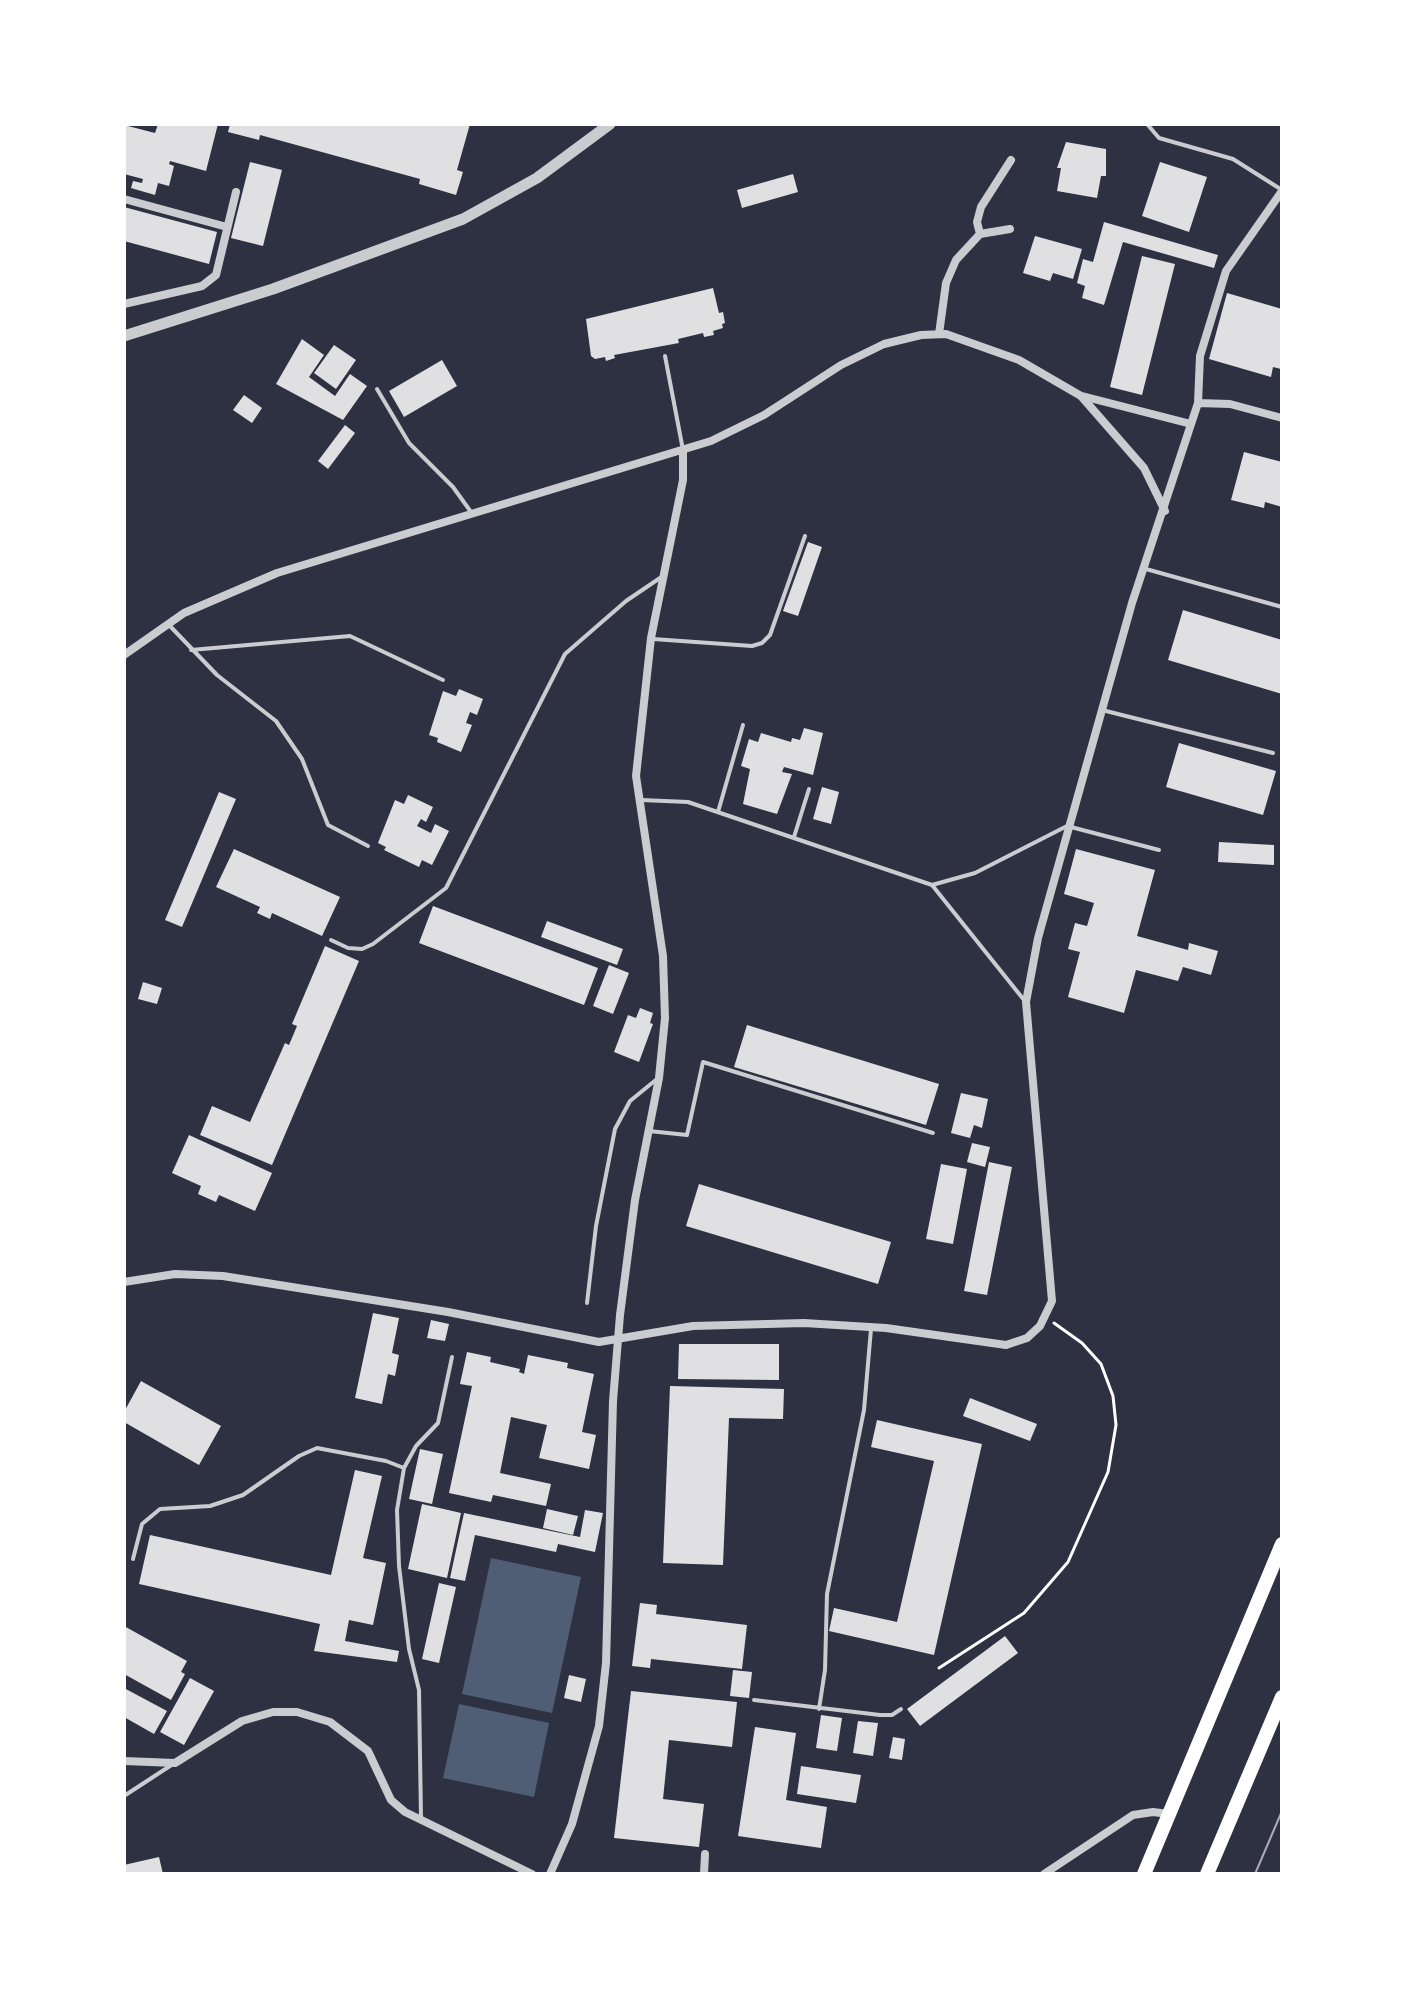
<!DOCTYPE html>
<style>
body{margin:0}
#map{position:relative;width:1406px;height:1998px;overflow:hidden;background:#2d3142;font-family:"PT Sans",sans-serif}
canvas{display:block}
.frame{position:absolute;inset:0;border:126px solid #fff;pointer-events:none}
</style>
<div id="map">
<canvas width="1406" height="1998"></canvas>
<div class="frame"></div>
</div>
<script>
const context = document.querySelector('canvas').getContext('2d');
context.lineJoin = 'round';
function paint(path, color) { context.fillStyle = color; context.fill(path, 'evenodd'); }
const poly = rows => new Path2D(rows.map(r => 'M' + r).join(''));
function stroke(path, color, width, dash) { context.strokeStyle = color; context.lineWidth = width; context.lineCap = dash ? 'butt' : 'round'; context.setLineDash(dash || []); context.stroke(path); }
const water = poly([
 [491,1558,581,1577,552,1713,462,1694],
 [459,1704,549,1723,534,1797,443,1778]
]);
const building = poly([
 [158,124,218,124,206,171,170,161,169,164,174,166,169,186,158,183,155,195,131,188,133,181,142,183,143,179,124,174,124,125,155,133],
 [230,124,470,124,457,170,463,172,456,195,419,184,420,179,260,135,259,140,228,132],
 [1066,142,1106,149,1106,176,1101,176,1097,198,1057,191,1061,168,1057,168],
 [250,162,282,170,263,246,231,238],
 [1160,162,1207,177,1189,232,1142,216],
 [793,174,798,192,742,208,737,190],
 [124,207,217,232,209,264,124,241],
 [1104,222,1218,255,1214,268,1123,242,1104,305,1082,298,1085,286,1077,283,1083,259,1093,262],
 [1035,236,1082,249,1073,279,1053,273,1050,281,1023,273],
 [1142,256,1175,264,1142,395,1110,387],
 [713,288,719,313,723,312,725,323,722,324,723,328,713,331,714,335,704,337,703,333,678,339,679,343,614,355,615,358,606,361,605,357,595,359,591,356,586,319],
 [1227,293,1282,309,1282,365,1281,369,1273,367,1271,377,1209,359],
 [302,339,324,355,309,377,335,396,350,374,367,386,343,420,276,384],
 [334,345,356,360,336,389,314,373],
 [442,360,457,386,404,417,389,391],
 [244,395,262,408,252,423,233,410],
 [345,425,355,433,328,469,318,461],
 [1244,452,1282,462,1282,507,1265,502,1264,508,1231,500],
 [808,542,822,547,798,616,783,611],
 [1183,610,1282,640,1282,694,1168,660],
 [459,689,483,699,477,715,470,712,466,723,472,725,461,752,437,742,438,738,429,735,443,691,456,696],
 [804,728,823,733,813,775,784,767,782,772,792,774,777,814,743,804,750,769,741,766,749,739,758,742,761,733,791,742,792,738,800,740],
 [1179,743,1276,771,1263,815,1166,787],
 [822,787,839,792,831,824,813,819],
 [219,792,236,799,182,927,165,920],
 [408,795,433,807,426,822,421,819,417,826,431,833,435,824,449,831,432,865,422,860,419,867,384,850,386,847,378,843,395,800,404,804],
 [1219,842,1274,845,1274,865,1218,862],
 [234,849,340,897,322,936,272,913,270,919,257,913,260,907,216,887],
 [1076,849,1155,870,1137,936,1188,950,1189,943,1218,951,1211,975,1183,967,1178,981,1136,970,1124,1013,1068,997,1080,952,1068,949,1075,923,1087,926,1094,903,1064,894],
 [433,906,598,968,584,1005,419,943],
 [547,921,623,949,617,965,541,937],
 [325,946,359,961,272,1165,200,1135,212,1106,250,1122,285,1043,289,1045,297,1026,292,1024],
 [609,965,629,973,613,1014,593,1006],
 [143,982,162,988,157,1004,138,999],
 [640,1008,653,1013,650,1023,653,1024,639,1062,614,1052,628,1015,636,1018],
 [747,1025,939,1084,926,1125,734,1067],
 [961,1093,988,1099,982,1128,974,1125,970,1138,951,1133],
 [189,1135,272,1173,255,1211,219,1195,216,1202,198,1194,201,1186,172,1173],
 [972,1143,990,1147,985,1167,967,1162],
 [989,1162,1012,1167,987,1295,964,1291],
 [941,1164,967,1169,953,1244,926,1239],
 [699,1184,891,1242,878,1284,686,1226],
 [373,1313,399,1318,392,1353,399,1355,395,1376,388,1374,382,1404,355,1398],
 [431,1320,449,1324,445,1341,427,1338],
 [679,1344,779,1344,779,1380,678,1379],
 [467,1352,491,1357,490,1362,520,1369,519,1372,524,1374,528,1355,568,1363,567,1368,594,1374,582,1432,596,1435,589,1469,539,1458,547,1425,511,1417,500,1473,551,1484,546,1506,493,1495,491,1502,449,1493,472,1386,460,1384],
 [141,1381,221,1426,199,1465,124,1422,124,1412],
 [670,1386,784,1389,783,1419,729,1418,723,1565,663,1563],
 [970,1398,1037,1424,1030,1441,963,1416],
 [877,1420,982,1444,934,1655,829,1631,834,1608,897,1622,934,1461,871,1447],
 [420,1449,443,1454,432,1504,409,1499],
 [355,1470,382,1476,363,1558,386,1563,373,1625,349,1620,345,1641,399,1651,397,1662,314,1651,320,1624,139,1584,150,1535,331,1575],
 [422,1504,461,1513,447,1578,408,1569],
 [547,1509,578,1516,573,1535,543,1528],
 [585,1510,603,1513,595,1552,558,1544,556,1552,475,1535,465,1581,450,1578,464,1513,580,1537],
 [439,1583,456,1587,439,1663,422,1659],
 [640,1603,657,1605,656,1614,747,1625,742,1669,651,1659,650,1668,632,1666],
 [124,1626,187,1661,181,1672,185,1674,171,1700,124,1674],
 [1005,1636,1018,1653,920,1726,907,1709],
 [733,1670,752,1672,749,1698,730,1696],
 [569,1675,586,1679,581,1702,564,1698],
 [190,1678,214,1691,184,1745,160,1732],
 [124,1688,167,1711,154,1734,124,1717],
 [631,1691,737,1702,732,1747,669,1740,663,1799,704,1804,699,1847,614,1838],
 [821,1715,842,1718,837,1751,816,1748],
 [858,1721,878,1723,873,1756,853,1753],
 [755,1727,796,1733,786,1800,827,1807,821,1848,738,1836],
 [893,1737,905,1739,902,1760,889,1758],
 [801,1766,861,1775,856,1803,797,1794],
 [159,1857,163,1874,124,1874,124,1865]
]);
const path = poly([
 [939,1668,1024,1613,1068,1562,1108,1472,1116,1425,1113,1396,1101,1364,1082,1343,1054,1323]
]);
const service = poly([
 [1147,124,1159,138,1233,159,1282,190],
 [665,356,683,450],
 [377,389,409,443,453,487,471,512],
 [1146,569,1282,607],
 [169,625,217,675,276,721,302,759,328,825,368,846],
 [653,639,752,646,762,643,770,635,805,536],
 [191,650,350,636,443,680],
 [1102,710,1273,753],
 [641,800,688,802,932,885],
 [718,812,743,725],
 [794,837,809,789],
 [331,940,348,948,362,949,373,944,446,888,565,654,626,601,660,578],
 [1024,1000,932,885,975,873,1067,826,1159,850],
 [649,1131,687,1135,703,1062,933,1133],
 [587,1303,596,1226,615,1129,630,1101,657,1079],
 [133,1559,142,1524,160,1509,210,1506,243,1495,299,1456,317,1448,386,1461,404,1468],
 [754,1700,880,1715,892,1715,901,1709],
 [819,1709,825,1670,827,1594,864,1410,871,1329],
 [124,1796,173,1764],
 [421,1818,419,1690,409,1649,399,1566,397,1510,404,1468,416,1446,438,1423,452,1357]
]);
const minor = poly([
 [124,199,227,227],
 [980,234,977,222,981,207,1011,160],
 [124,304,202,286,216,275,236,192],
 [939,334,946,283,956,260,980,234,1010,229],
 [1082,396,1191,424],
 [1198,403,1230,404,1282,418],
 [124,655,184,613,277,573,711,441,764,415,841,365,884,344,921,335,946,334,1019,360,1081,396,1144,468,1165,511],
 [124,1282,175,1274,223,1276,448,1312,599,1342,693,1326,804,1323,886,1328,1006,1345,1027,1338,1040,1326,1052,1301,1026,1002,1038,938,1132,603,1198,403,1200,356,1226,271,1282,191],
 [124,1761,175,1763,242,1721,273,1712,297,1712,330,1722,368,1751,391,1800,405,1812,532,1874],
 [550,1874,572,1824,599,1726,606,1663,613,1401,620,1315,635,1200,659,1078,665,1018,663,956,636,776,651,638,683,480,683,450],
 [704,1874,705,1854],
 [1044,1874,1133,1815,1153,1812,1169,1814]
]);
const tertiary = poly([
 [124,336,273,289,463,219,537,178,610,124]
]);
const trunk = poly([
 [1144,1874,1282,1544],
 [1207,1874,1282,1697]
]);
const tram = poly([
 [1255,1874,1282,1811]
]);
paint(water, '#4f5d75');
paint(building, '#e0e0e3');
stroke(path, '#fff', 3);
stroke(service, '#caccd0', 4);
stroke(minor, '#caccd0', 8);
stroke(tertiary, '#caccd0', 11);
stroke(trunk, '#fff', 14);
stroke(tram, '#abadb3', 2);
</script>
